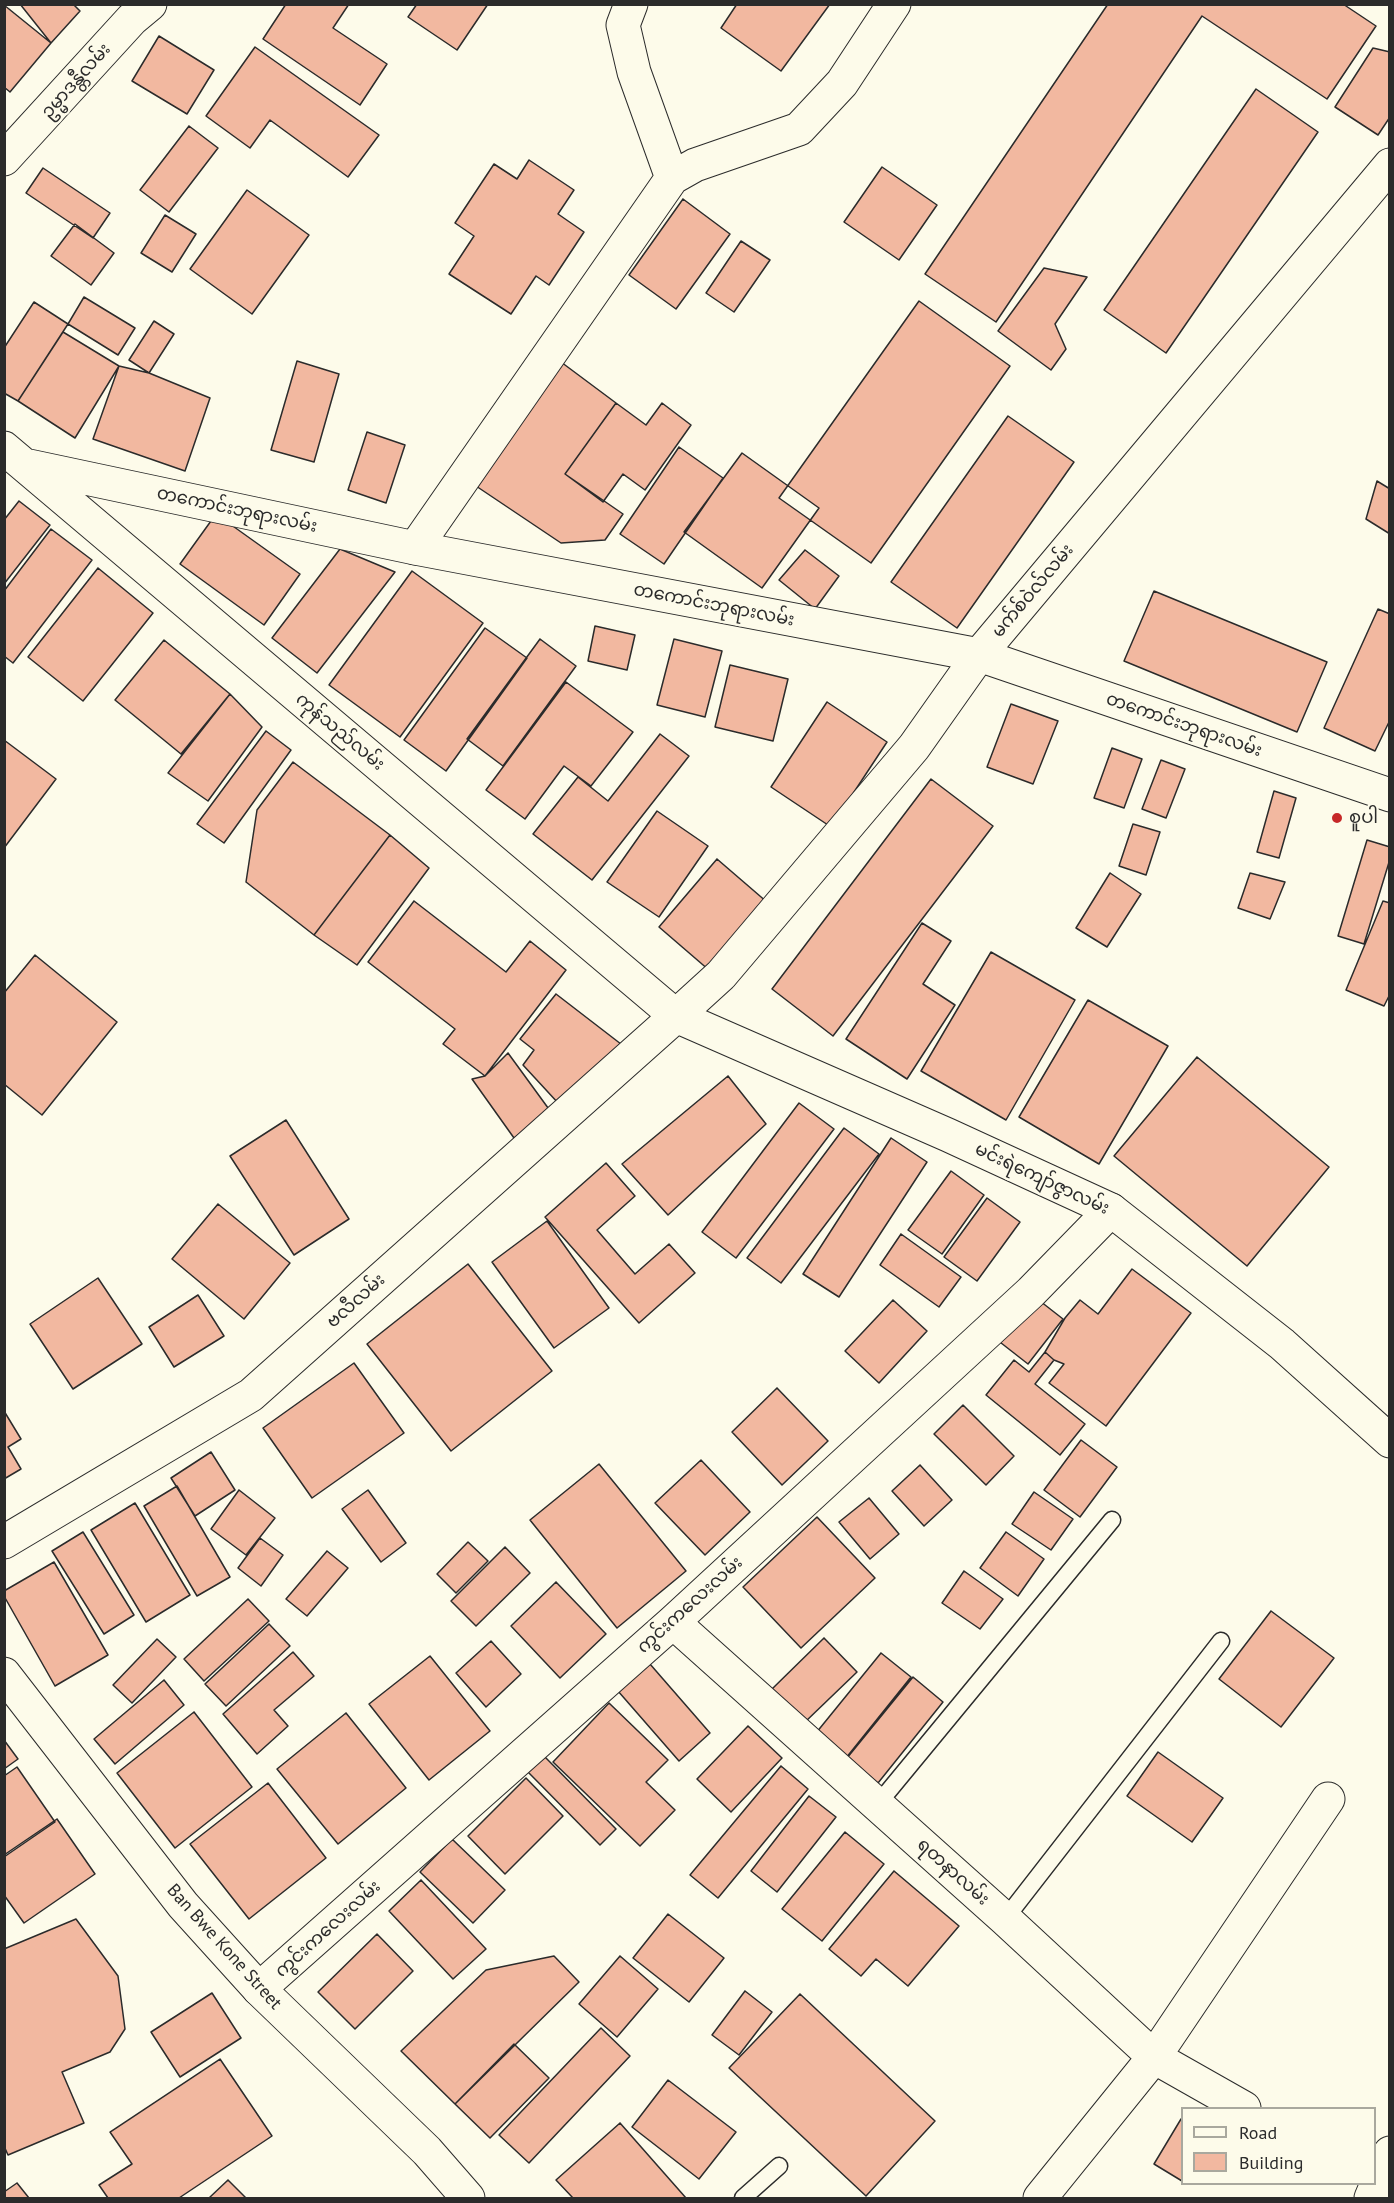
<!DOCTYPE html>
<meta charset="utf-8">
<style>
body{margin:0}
#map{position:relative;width:1394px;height:2203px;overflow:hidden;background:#fdfbea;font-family:"PT Sans",sans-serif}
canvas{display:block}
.frame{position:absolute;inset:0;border:6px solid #2b2b2b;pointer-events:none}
.legend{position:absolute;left:1181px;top:2107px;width:195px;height:78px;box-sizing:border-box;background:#fdfbea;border:2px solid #a9a89e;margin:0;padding:8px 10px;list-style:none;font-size:18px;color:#2b2b2b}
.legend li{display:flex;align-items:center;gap:12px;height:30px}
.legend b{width:30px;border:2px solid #a9a89e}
</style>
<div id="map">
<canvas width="1394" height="2203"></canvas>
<div class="frame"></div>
<ul class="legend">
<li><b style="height:8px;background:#fdfbea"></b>Road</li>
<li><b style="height:16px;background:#f2b8a0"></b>Building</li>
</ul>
</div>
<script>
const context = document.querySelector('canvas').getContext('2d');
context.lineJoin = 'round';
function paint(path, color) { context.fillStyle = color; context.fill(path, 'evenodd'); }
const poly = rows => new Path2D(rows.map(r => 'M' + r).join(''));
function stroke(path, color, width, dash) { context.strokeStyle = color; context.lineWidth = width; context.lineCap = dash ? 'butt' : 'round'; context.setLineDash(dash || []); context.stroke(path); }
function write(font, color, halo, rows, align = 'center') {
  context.font = font + ' "PT Sans","Noto Sans Myanmar",sans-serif'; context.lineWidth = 4.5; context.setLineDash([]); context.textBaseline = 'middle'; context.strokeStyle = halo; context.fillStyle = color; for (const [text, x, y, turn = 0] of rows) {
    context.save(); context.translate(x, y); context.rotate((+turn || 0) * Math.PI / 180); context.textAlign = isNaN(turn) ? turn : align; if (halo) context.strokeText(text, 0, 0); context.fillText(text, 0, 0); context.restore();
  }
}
const building = poly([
 [20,4,73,4,80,11,51,43,20,4],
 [286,4,349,4,333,28,387,64,360,105,263,39,286,4],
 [417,4,488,4,457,50,408,17,417,4],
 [737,4,830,4,781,71,721,28,737,4],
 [1108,4,1343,4,1376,26,1327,99,1202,16,996,322,925,274,1108,4],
 [4,5,51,43,10,92,4,87,4,5],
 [159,36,214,70,187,114,132,81,159,36],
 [255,47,379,135,348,177,270,120,250,148,206,116,255,47],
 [1373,48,1390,52,1390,117,1378,135,1335,107,1373,48],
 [1256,89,1318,132,1166,353,1104,310,1256,89],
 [189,126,218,148,169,212,140,190,189,126],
 [529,160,574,190,558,214,584,232,549,285,536,276,511,314,449,274,474,236,455,223,494,164,517,179,529,160],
 [882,167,937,205,899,260,844,222,882,167],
 [43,168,110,213,93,238,26,193,43,168],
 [247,190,309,235,252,314,190,269,247,190],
 [683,199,730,234,676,309,629,275,683,199],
 [165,215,196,234,172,272,141,253,165,215],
 [75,224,114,253,91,285,51,256,75,224],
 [741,241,770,260,734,312,706,293,741,241],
 [1044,268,1087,277,1055,324,1066,349,1051,370,998,331,1044,268],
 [84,297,135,328,118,355,68,324,84,297],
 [919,301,1010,366,871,563,779,498,919,301],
 [34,302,68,324,18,401,4,393,4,348,34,302],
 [154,321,174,334,149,373,129,360,154,321],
 [63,332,119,366,75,438,18,401,63,332],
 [297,361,339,374,314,462,271,450,297,361],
 [561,362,616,403,565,474,623,514,605,540,561,543,476,486,561,362],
 [119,366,149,373,210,398,185,471,93,439,119,366],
 [616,403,646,425,662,403,691,425,645,490,623,474,603,502,565,474,616,403],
 [1008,416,1074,462,957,628,891,582,1008,416],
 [367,432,405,445,386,503,348,490,367,432],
 [679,447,723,478,664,564,620,534,679,447],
 [742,453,819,508,762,588,684,532,742,453],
 [1377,481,1390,489,1390,534,1366,519,1377,481],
 [19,501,50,525,4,584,4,520,19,501],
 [216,514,300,574,264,625,180,564,216,514],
 [51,529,92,560,13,663,4,656,4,591,51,529],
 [340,549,395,572,317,673,272,638,340,549],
 [805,550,839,576,815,609,779,580,805,550],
 [98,568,153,613,83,701,28,657,98,568],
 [412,571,483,623,400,737,329,685,412,571],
 [1154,591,1327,662,1297,732,1124,661,1154,591],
 [1378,609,1390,614,1390,720,1375,751,1324,728,1378,609],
 [595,626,635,635,627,670,588,661,595,626],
 [485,628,527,658,446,771,404,740,485,628],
 [540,639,576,666,503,766,467,739,540,639],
 [674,639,722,651,705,717,657,705,674,639],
 [164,640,230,694,181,754,115,700,164,640],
 [730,665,788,679,773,741,715,727,730,665],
 [566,682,633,732,591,786,564,766,525,819,486,790,566,682],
 [230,694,262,727,208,801,168,773,230,694],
 [827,702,887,742,831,827,771,787,827,702],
 [1011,704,1058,721,1033,784,987,767,1011,704],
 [266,731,291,750,224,843,197,824,266,731],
 [660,734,689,756,592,880,533,834,578,777,608,801,660,734],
 [4,740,56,779,4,848,4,740],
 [1112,748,1142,759,1124,808,1094,798,1112,748],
 [1161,760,1185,769,1166,818,1142,809,1161,760],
 [293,762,390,835,314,935,246,882,257,810,293,762],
 [931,779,993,826,833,1036,772,989,931,779],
 [1274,791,1296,798,1279,858,1257,852,1274,791],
 [657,811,708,846,659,917,607,882,657,811],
 [1133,824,1160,832,1146,875,1119,866,1133,824],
 [390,835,429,868,357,965,314,935,390,835],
 [1367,840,1390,847,1390,859,1364,944,1338,936,1367,840],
 [717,859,775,909,717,977,659,927,717,859],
 [1110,873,1141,894,1107,947,1076,928,1110,873],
 [1250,873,1285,882,1270,919,1238,908,1250,873],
 [414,901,506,972,530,941,566,970,485,1076,443,1044,455,1029,368,962,414,901],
 [1383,901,1390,903,1390,994,1384,1006,1346,990,1383,901],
 [922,923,951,941,923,984,955,1005,907,1079,846,1039,922,923],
 [991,952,1075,1000,1006,1120,921,1071,991,952],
 [35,955,117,1022,42,1115,4,1084,4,993,35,955],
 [556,994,630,1051,559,1104,523,1065,534,1050,520,1039,556,994],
 [1088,1000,1168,1046,1099,1164,1019,1117,1088,1000],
 [508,1053,551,1112,514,1138,472,1079,485,1076,508,1053],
 [1197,1057,1329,1167,1247,1266,1114,1156,1197,1057],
 [728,1076,766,1124,668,1215,622,1164,728,1076],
 [799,1103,834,1129,736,1258,702,1232,799,1103],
 [286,1120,349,1219,294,1255,230,1156,286,1120],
 [844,1128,879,1154,781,1283,747,1258,844,1128],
 [891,1138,927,1162,839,1297,803,1274,891,1138],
 [606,1163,635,1196,597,1230,635,1274,669,1244,695,1273,639,1323,545,1217,606,1163],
 [951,1171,984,1195,942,1254,908,1230,951,1171],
 [987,1198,1020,1222,977,1281,944,1257,987,1198],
 [218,1204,290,1263,244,1319,172,1259,218,1204],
 [547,1221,609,1308,554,1348,492,1262,547,1221],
 [901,1234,961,1277,939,1307,880,1265,901,1234],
 [468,1264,552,1371,451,1451,367,1344,468,1264],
 [1132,1269,1191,1313,1106,1426,1049,1383,1064,1364,1054,1360,1045,1352,1065,1318,1080,1300,1098,1314,1132,1269],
 [98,1278,142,1344,73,1389,30,1324,98,1278],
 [1031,1294,1063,1319,1028,1364,996,1339,1031,1294],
 [198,1295,224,1336,174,1367,149,1327,198,1295],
 [893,1300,927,1331,879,1383,845,1351,893,1300],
 [1045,1352,1054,1360,1035,1384,1085,1424,1060,1455,986,1395,1014,1360,1029,1372,1045,1352],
 [354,1363,404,1433,312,1498,263,1428,354,1363],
 [777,1388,828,1441,782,1485,732,1432,777,1388],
 [963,1405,1014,1456,986,1485,934,1434,963,1405],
 [4,1411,21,1439,8,1447,21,1469,4,1479,4,1411],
 [1081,1440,1117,1467,1080,1517,1044,1490,1081,1440],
 [211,1452,235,1490,195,1516,171,1478,211,1452],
 [701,1460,750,1512,705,1555,655,1503,701,1460],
 [599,1464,686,1571,617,1628,530,1520,599,1464],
 [920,1465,952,1500,924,1526,892,1491,920,1465],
 [177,1486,230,1577,197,1596,144,1506,177,1486],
 [239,1490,275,1518,246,1555,211,1529,239,1490],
 [368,1490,406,1543,381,1562,342,1509,368,1490],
 [1034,1492,1073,1519,1051,1550,1012,1524,1034,1492],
 [869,1498,899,1534,870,1559,839,1522,869,1498],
 [135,1503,190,1595,146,1622,91,1530,135,1503],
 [817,1517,875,1578,801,1648,743,1587,817,1517],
 [83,1532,134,1615,104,1634,52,1551,83,1532],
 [1006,1532,1044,1559,1018,1596,980,1568,1006,1532],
 [260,1538,283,1555,261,1586,238,1568,260,1538],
 [468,1542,488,1561,456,1593,437,1574,468,1542],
 [505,1547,530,1573,476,1626,451,1601,505,1547],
 [327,1551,348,1568,307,1616,286,1599,327,1551],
 [54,1562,108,1655,55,1686,4,1596,4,1591,54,1562],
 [964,1571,1003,1599,980,1629,942,1603,964,1571],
 [556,1582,606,1634,560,1678,511,1626,556,1582],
 [248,1599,269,1621,204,1681,184,1659,248,1599],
 [1271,1611,1334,1658,1281,1727,1219,1679,1271,1611],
 [269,1624,290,1646,226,1706,205,1684,269,1624],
 [824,1638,857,1672,804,1723,772,1689,824,1638],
 [157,1639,176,1657,132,1703,113,1685,157,1639],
 [491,1641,521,1674,486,1707,456,1673,491,1641],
 [293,1652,314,1676,274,1710,288,1726,257,1754,223,1714,293,1652],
 [881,1653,911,1677,846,1758,816,1733,881,1653],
 [430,1656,490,1731,429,1780,369,1704,430,1656],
 [643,1656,710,1733,679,1761,611,1683,643,1656],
 [913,1677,943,1702,878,1783,847,1758,913,1677],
 [164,1680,184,1705,115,1764,94,1739,164,1680],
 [609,1703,668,1760,646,1782,675,1810,640,1846,553,1762,609,1703],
 [194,1712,252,1787,175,1848,117,1773,194,1712],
 [346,1713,406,1788,338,1844,277,1769,346,1713],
 [748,1726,782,1758,731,1812,697,1779,748,1726],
 [4,1740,18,1759,4,1769,4,1740],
 [1158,1752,1223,1798,1192,1842,1127,1796,1158,1752],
 [544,1756,616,1829,600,1845,528,1772,544,1756],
 [781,1766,808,1789,718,1898,690,1875,781,1766],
 [17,1767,55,1822,4,1857,4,1776,17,1767],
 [526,1778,563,1816,505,1874,468,1836,526,1778],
 [268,1783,326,1858,249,1919,190,1844,268,1783],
 [809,1796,836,1817,777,1892,751,1871,809,1796],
 [57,1819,95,1874,24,1923,4,1895,4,1855,57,1819],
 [845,1832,884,1864,822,1941,782,1909,845,1832],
 [452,1839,505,1890,473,1923,420,1872,452,1839],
 [894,1871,959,1926,908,1986,876,1959,861,1976,829,1949,894,1871],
 [421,1880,486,1949,453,1979,389,1911,421,1880],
 [668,1914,724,1958,689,2002,633,1958,668,1914],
 [76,1919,118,1976,125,2029,110,2052,62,2072,84,2123,8,2155,4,2146,4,1949,76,1919],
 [377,1934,413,1971,355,2029,318,1992,377,1934],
 [554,1956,579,1982,455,2104,401,2051,486,1970,554,1956],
 [620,1956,658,1989,617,2037,579,2004,620,1956],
 [745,1991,772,2012,739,2055,712,2035,745,1991],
 [212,1993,241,2038,180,2077,151,2032,212,1993],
 [800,1994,935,2121,866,2196,729,2068,800,1994],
 [601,2028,630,2056,529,2163,499,2135,601,2028],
 [514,2044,549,2078,490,2138,455,2104,514,2044],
 [220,2059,272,2136,179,2198,108,2198,99,2185,132,2164,110,2132,220,2059],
 [668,2080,736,2132,699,2179,632,2127,668,2080],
 [1181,2119,1182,2120,1182,2181,1154,2164,1181,2119],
 [620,2123,686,2198,573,2198,556,2180,620,2123],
 [228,2180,246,2198,209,2198,228,2180],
 [17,2183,29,2198,4,2198,4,2192,17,2183]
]);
const lane = poly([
 [877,1805,1112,1520],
 [1005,1919,1221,1641],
 [743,2198,779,2166]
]);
const street = poly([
 [631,4,623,25,634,72,672,178],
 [415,548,672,178,695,165,799,129,842,83,894,4],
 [676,1016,721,975,914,747,979,655,1390,165],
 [673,1622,1005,1919,1154,2057,1244,2108],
 [259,1989,673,1622,1031,1292,1111,1210],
 [1040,2198,1154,2057,1328,1799]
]);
const secondary = poly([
 [4,159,132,19,150,4],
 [4,448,676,1016,948,1135,1111,1210,1282,1344,1390,1441],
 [29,466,415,548,979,655,1390,795],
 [4,1542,251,1395,676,1016],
 [4,1674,183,1905,259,1989,427,2151,468,2198],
 [1371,2198,1390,2153]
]);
const markers = [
 [1337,818,6,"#c62828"]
];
const streetNames = [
 ["ဥမ္မာဒန္တီလမ်း",76,81,-48],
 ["တကောင်းဘုရားလမ်း",237,510,12],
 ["မက်စ်ဝဲလ်လမ်း",1033,591,-50],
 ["တကောင်းဘုရားလမ်း",714,605,11],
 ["တကောင်းဘုရားလမ်း",1184,725,19],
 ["ကုန်သည်လမ်း",340,732,40],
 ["မင်းရဲကျော်ဇွာလမ်း",1042,1179,25],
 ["ဗလီလမ်း",356,1301,-42],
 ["ကွင်းကလေးလမ်း",690,1605,-42],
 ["ရတနာလမ်း",953,1872,42],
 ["ကွင်းကလေးလမ်း",328,1929,-42],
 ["Ban Bwe Kone Street",224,1947,48]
];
const poiNames = [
 ["စူပါ",1349,818]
];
paint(building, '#f2b8a0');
stroke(building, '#2b2b2b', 1.5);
stroke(lane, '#2b2b2b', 19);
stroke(street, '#2b2b2b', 35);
stroke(secondary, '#2b2b2b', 35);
stroke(lane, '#fdfbea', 16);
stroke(street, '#fdfbea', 33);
stroke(secondary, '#fdfbea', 33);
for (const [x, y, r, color] of markers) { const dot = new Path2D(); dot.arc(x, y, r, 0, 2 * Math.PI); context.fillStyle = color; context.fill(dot); stroke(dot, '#fdfbea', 2); }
write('18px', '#2b2b2b', '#fdfbea', streetNames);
write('18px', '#2b2b2b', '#fdfbea', poiNames, 'left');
</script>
